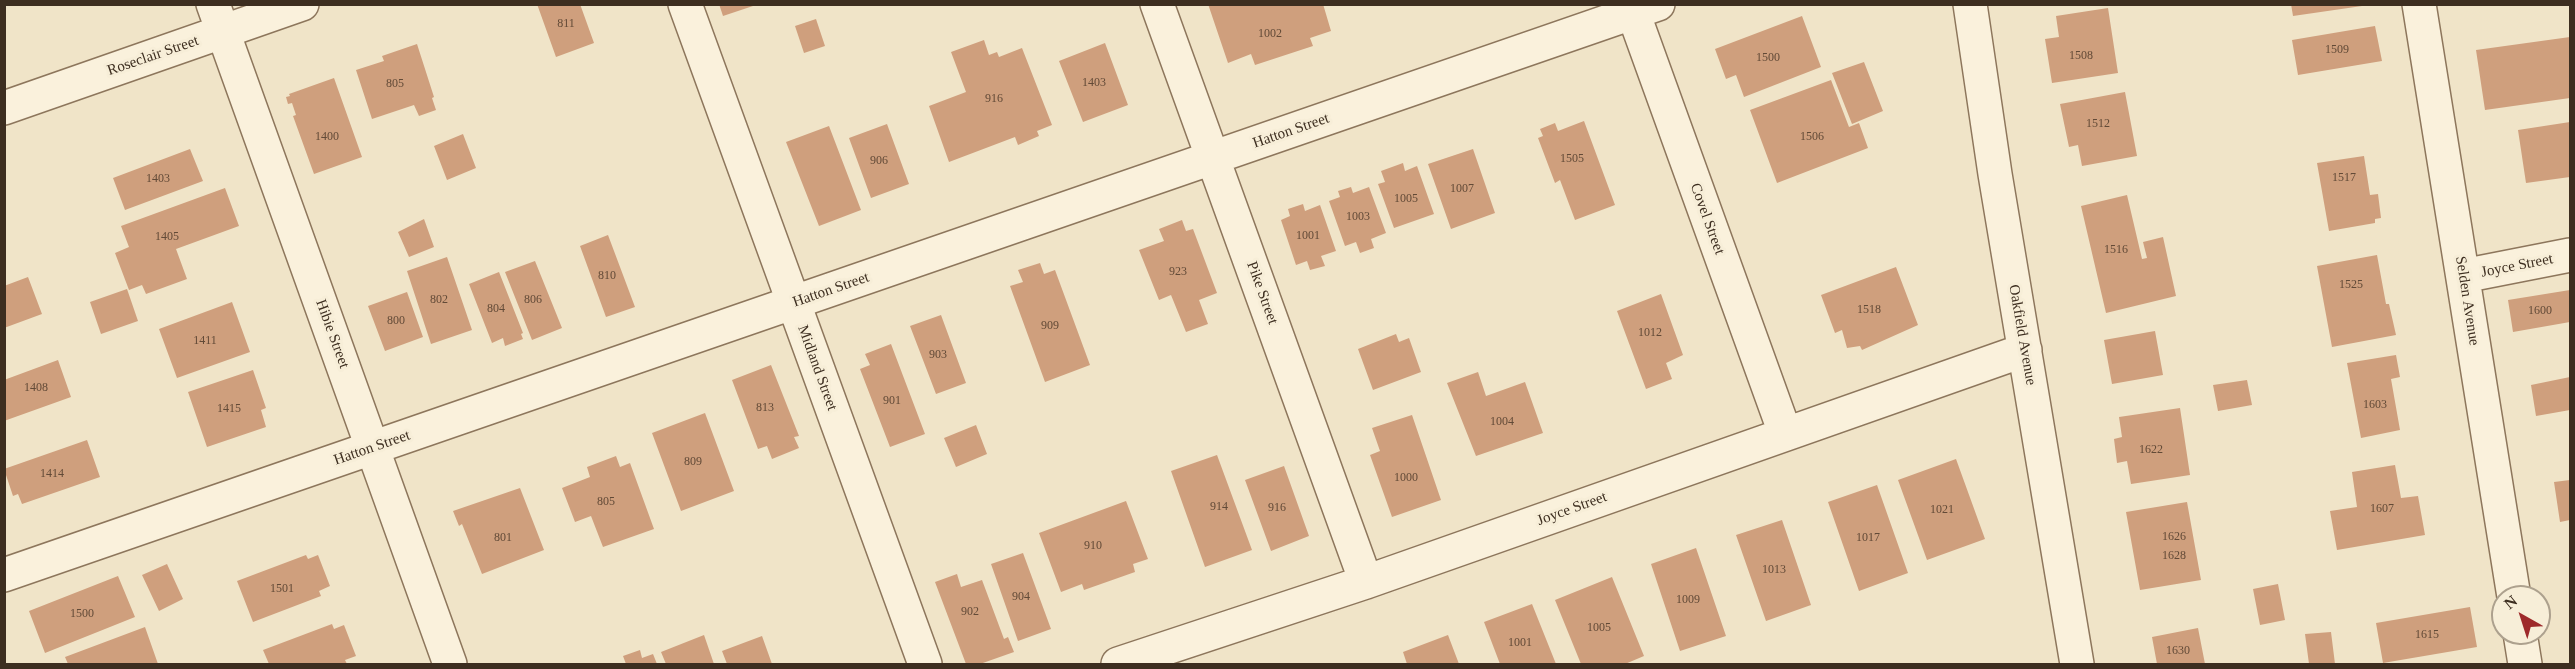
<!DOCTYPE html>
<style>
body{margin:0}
#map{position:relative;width:2575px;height:669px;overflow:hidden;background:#f0e4c8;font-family:"Times New Roman",serif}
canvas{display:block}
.frame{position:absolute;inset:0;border:6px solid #3d2e20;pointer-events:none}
.north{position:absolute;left:2491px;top:585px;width:60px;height:60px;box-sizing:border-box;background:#f7eed8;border:2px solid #ada18e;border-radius:50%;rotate:321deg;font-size:16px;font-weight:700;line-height:24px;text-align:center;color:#3d2e20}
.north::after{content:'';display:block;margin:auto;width:21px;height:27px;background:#9e2a2b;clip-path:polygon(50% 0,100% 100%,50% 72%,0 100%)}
</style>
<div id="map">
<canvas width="2575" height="669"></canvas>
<div class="frame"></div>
<div class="north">N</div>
</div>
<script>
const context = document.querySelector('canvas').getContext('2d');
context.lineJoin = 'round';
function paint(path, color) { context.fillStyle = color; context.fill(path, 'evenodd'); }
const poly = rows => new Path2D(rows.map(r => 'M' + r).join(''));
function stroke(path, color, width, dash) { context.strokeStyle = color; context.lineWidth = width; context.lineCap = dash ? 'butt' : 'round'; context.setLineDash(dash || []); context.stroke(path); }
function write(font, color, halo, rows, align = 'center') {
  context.font = font + ' "Times New Roman",serif'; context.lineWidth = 6; context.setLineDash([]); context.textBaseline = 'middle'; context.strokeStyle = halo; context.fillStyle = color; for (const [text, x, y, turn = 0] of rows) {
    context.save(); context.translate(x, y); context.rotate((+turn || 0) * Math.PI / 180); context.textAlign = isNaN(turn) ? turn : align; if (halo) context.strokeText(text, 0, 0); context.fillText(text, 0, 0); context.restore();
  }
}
const building = poly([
 [537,4,580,4,594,43,556,57],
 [719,4,756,4,756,5,723,16],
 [1208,4,1323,4,1331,31,1310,38,1313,46,1255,65,1251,54,1228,63],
 [2291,4,2361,4,2362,6,2293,16],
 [2108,8,2118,73,2052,83,2045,39,2059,37,2056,16],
 [1802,16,1821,67,1744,97,1736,75,1726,79,1715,49],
 [816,19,825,46,804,53,795,26],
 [2375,26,2382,61,2298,75,2292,40],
 [2570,37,2570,98,2485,110,2476,50],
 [984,40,989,55,997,52,999,57,1022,48,1052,125,1037,131,1039,136,1018,145,1015,137,949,162,929,106,966,92,951,52],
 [1105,43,1128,105,1083,122,1059,61],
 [417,44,434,97,432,98,436,110,419,116,414,105,372,119,356,70,384,61,382,56],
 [1864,62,1883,111,1852,124,1832,73],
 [334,78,362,157,314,174,293,116,296,115,292,103,288,104,286,97,290,96,289,94],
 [1831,80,1849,127,1859,123,1868,148,1777,183,1750,110],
 [2125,92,2137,156,2082,166,2078,145,2069,147,2060,104],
 [1584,121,1615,205,1575,220,1560,180,1555,183,1538,138,1543,136,1540,129,1555,123,1558,131],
 [2570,122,2570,177,2526,183,2518,130],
 [887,124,909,184,871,198,849,138],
 [829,126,861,210,819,226,786,142],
 [463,134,476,168,447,180,434,146],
 [190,149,203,181,125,210,113,178],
 [1473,149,1495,213,1451,229,1428,164],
 [2364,156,2370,195,2378,194,2381,218,2375,219,2375,223,2329,231,2317,163],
 [1403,163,1405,171,1417,166,1434,214,1394,228,1378,184,1385,182,1381,171],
 [1351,187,1353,193,1369,187,1386,233,1371,239,1374,248,1360,253,1356,242,1345,246,1329,201,1340,197,1338,191],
 [225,188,239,226,176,249,187,279,146,294,142,285,129,290,115,253,129,247,121,226],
 [2127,195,2142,259,2147,258,2143,242,2163,237,2176,296,2106,313,2081,206],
 [1303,204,1305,211,1320,205,1336,251,1321,256,1325,266,1310,270,1307,261,1296,265,1281,220,1290,216,1288,209],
 [424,219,434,247,409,257,398,232],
 [1182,220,1186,231,1193,229,1217,293,1199,300,1208,324,1186,332,1171,295,1159,300,1139,250,1164,241,1159,229],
 [608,235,635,307,606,317,580,246],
 [2377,255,2386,304,2389,304,2396,335,2332,347,2317,266],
 [447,257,472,330,431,344,407,271],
 [535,261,562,328,532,340,505,272],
 [1040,263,1044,274,1055,270,1090,365,1045,382,1010,286,1023,282,1018,270],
 [1896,267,1918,325,1862,350,1860,346,1847,348,1842,330,1835,333,1821,295],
 [499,272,523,333,521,334,523,339,505,346,503,338,492,343,469,284],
 [28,277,42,314,4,328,4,286],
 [127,289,138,321,101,334,90,302],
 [2570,290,2570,322,2513,332,2508,300],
 [407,292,423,337,385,351,368,306],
 [1661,294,1683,355,1666,363,1672,379,1646,389,1617,311],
 [232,302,250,352,177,378,159,329],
 [941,315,966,383,936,394,910,326],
 [2155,331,2163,375,2112,384,2104,340],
 [1396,334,1399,342,1409,338,1421,372,1373,390,1358,349],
 [891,344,925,434,890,447,860,369,870,365,865,354],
 [2396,355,2400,377,2391,379,2400,430,2361,438,2347,363],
 [58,360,71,397,4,421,4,380],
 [771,365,799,436,794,437,799,448,772,459,767,446,758,449,732,380],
 [253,370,266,408,261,410,266,427,207,447,188,392],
 [1478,372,1486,396,1525,382,1543,433,1476,456,1447,383],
 [2570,377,2570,410,2536,416,2531,385],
 [2247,380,2252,405,2218,411,2213,385],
 [2180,408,2190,475,2131,484,2127,461,2117,463,2114,439,2122,437,2119,417],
 [705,413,734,491,681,511,652,433],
 [1412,415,1441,500,1392,517,1370,455,1380,451,1372,428],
 [976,425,987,454,956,467,944,438],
 [87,440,100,477,22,504,18,494,13,496,4,469],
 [1217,455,1252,550,1205,567,1171,471],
 [616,456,620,467,630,463,654,529,603,547,591,516,575,522,562,488,590,477,587,467],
 [1956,459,1985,539,1927,560,1898,480],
 [2395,465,2401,498,2418,496,2425,535,2337,550,2330,511,2357,507,2352,472],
 [1284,466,1309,536,1271,551,1245,480],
 [2570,480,2570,520,2560,522,2554,482],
 [1877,485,1908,573,1859,591,1828,502],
 [520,488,544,550,482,574,462,524,459,526,453,511],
 [1126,501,1148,559,1133,564,1135,572,1084,590,1082,584,1061,592,1039,533],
 [2187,502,2201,580,2140,590,2126,512],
 [1782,520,1811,605,1766,621,1736,535],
 [1696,548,1726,636,1680,651,1651,564],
 [1023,553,1051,629,1018,641,991,564],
 [306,555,308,559,318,555,330,586,319,591,321,596,253,622,237,581],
 [167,564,183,599,159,611,142,575],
 [957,574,961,587,982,580,1004,639,1008,637,1014,652,980,664,966,664,935,582],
 [118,576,135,617,45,653,29,611],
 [1612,577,1644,656,1625,664,1581,664,1555,600],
 [2278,584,2285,620,2260,625,2253,589],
 [1532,604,1556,664,1500,664,1484,622],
 [2470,607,2477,647,2383,663,2376,623],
 [332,624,334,629,344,625,356,656,345,660,347,664,269,664,263,650],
 [145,627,158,664,68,664,65,657],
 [2198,628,2205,664,2157,664,2152,637],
 [2331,632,2335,664,2309,664,2305,634],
 [704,635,714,664,666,664,661,652],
 [1448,635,1459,664,1407,664,1403,652],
 [762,636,772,664,727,664,722,651],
 [640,650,642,658,653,654,657,664,626,664,623,656]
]);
const street = poly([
 [213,4,450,664],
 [685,4,925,664],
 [1157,4,1366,582],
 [1630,4,1785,433],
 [1970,4,1995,174,2077,664],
 [2419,4,2514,597],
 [4,108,302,4],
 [2463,276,2570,255],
 [4,575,1658,4],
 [2520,633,2525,664],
 [1118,664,1366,582,2025,350]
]);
const numberNames = [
 ["811",566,24],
 ["1002",1270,34],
 ["1509",2337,50],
 ["1508",2081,56],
 ["1500",1768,58],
 ["1403",1094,83],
 ["805",395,84],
 ["916",994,99],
 ["1512",2098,124],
 ["1400",327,137],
 ["1506",1812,137],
 ["1505",1572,159],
 ["906",879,161],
 ["1517",2344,178],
 ["1403",158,179],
 ["1007",1462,189],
 ["1005",1406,199],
 ["1003",1358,217],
 ["1001",1308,236],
 ["1405",167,237],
 ["1516",2116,250],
 ["923",1178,272],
 ["810",607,276],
 ["1525",2351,285],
 ["802",439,300],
 ["806",533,300],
 ["804",496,309],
 ["1518",1869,310],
 ["1600",2540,311],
 ["800",396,321],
 ["909",1050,326],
 ["1012",1650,333],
 ["1411",205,341],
 ["903",938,355],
 ["1408",36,388],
 ["901",892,401],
 ["1603",2375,405],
 ["813",765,408],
 ["1415",229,409],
 ["1004",1502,422],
 ["1622",2151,450],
 ["809",693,462],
 ["1414",52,474],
 ["1000",1406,478],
 ["805",606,502],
 ["914",1219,507],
 ["916",1277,508],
 ["1607",2382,509],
 ["1021",1942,510],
 ["1626",2174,537],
 ["801",503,538],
 ["1017",1868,538],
 ["910",1093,546],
 ["1628",2174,556],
 ["1013",1774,570],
 ["1501",282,589],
 ["904",1021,597],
 ["1009",1688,600],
 ["902",970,612],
 ["1500",82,614],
 ["1005",1599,628],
 ["1615",2427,635],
 ["1001",1520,643],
 ["1630",2178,651]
];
const streetNames = [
 ["Roseclair Street",153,56,-19],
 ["Hatton Street",1291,131,-19],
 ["Covel Street",1707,219,70],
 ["Joyce Street",2517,266,-11],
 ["Hatton Street",831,290,-19],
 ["Pike Street",1262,293,70],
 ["Selden Avenue",2467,301,81],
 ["Hibie Street",332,334,70],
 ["Oakfield Avenue",2022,335,80],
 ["Midland Street",817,368,70],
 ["Hatton Street",372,448,-19],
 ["Joyce Street",1572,509,-20]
];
paint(building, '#cf9f7d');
stroke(street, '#8d765c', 36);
stroke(street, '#faf1dc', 33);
write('12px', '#624a37', null, numberNames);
write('15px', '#3d2e20', '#f7eed8', streetNames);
</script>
